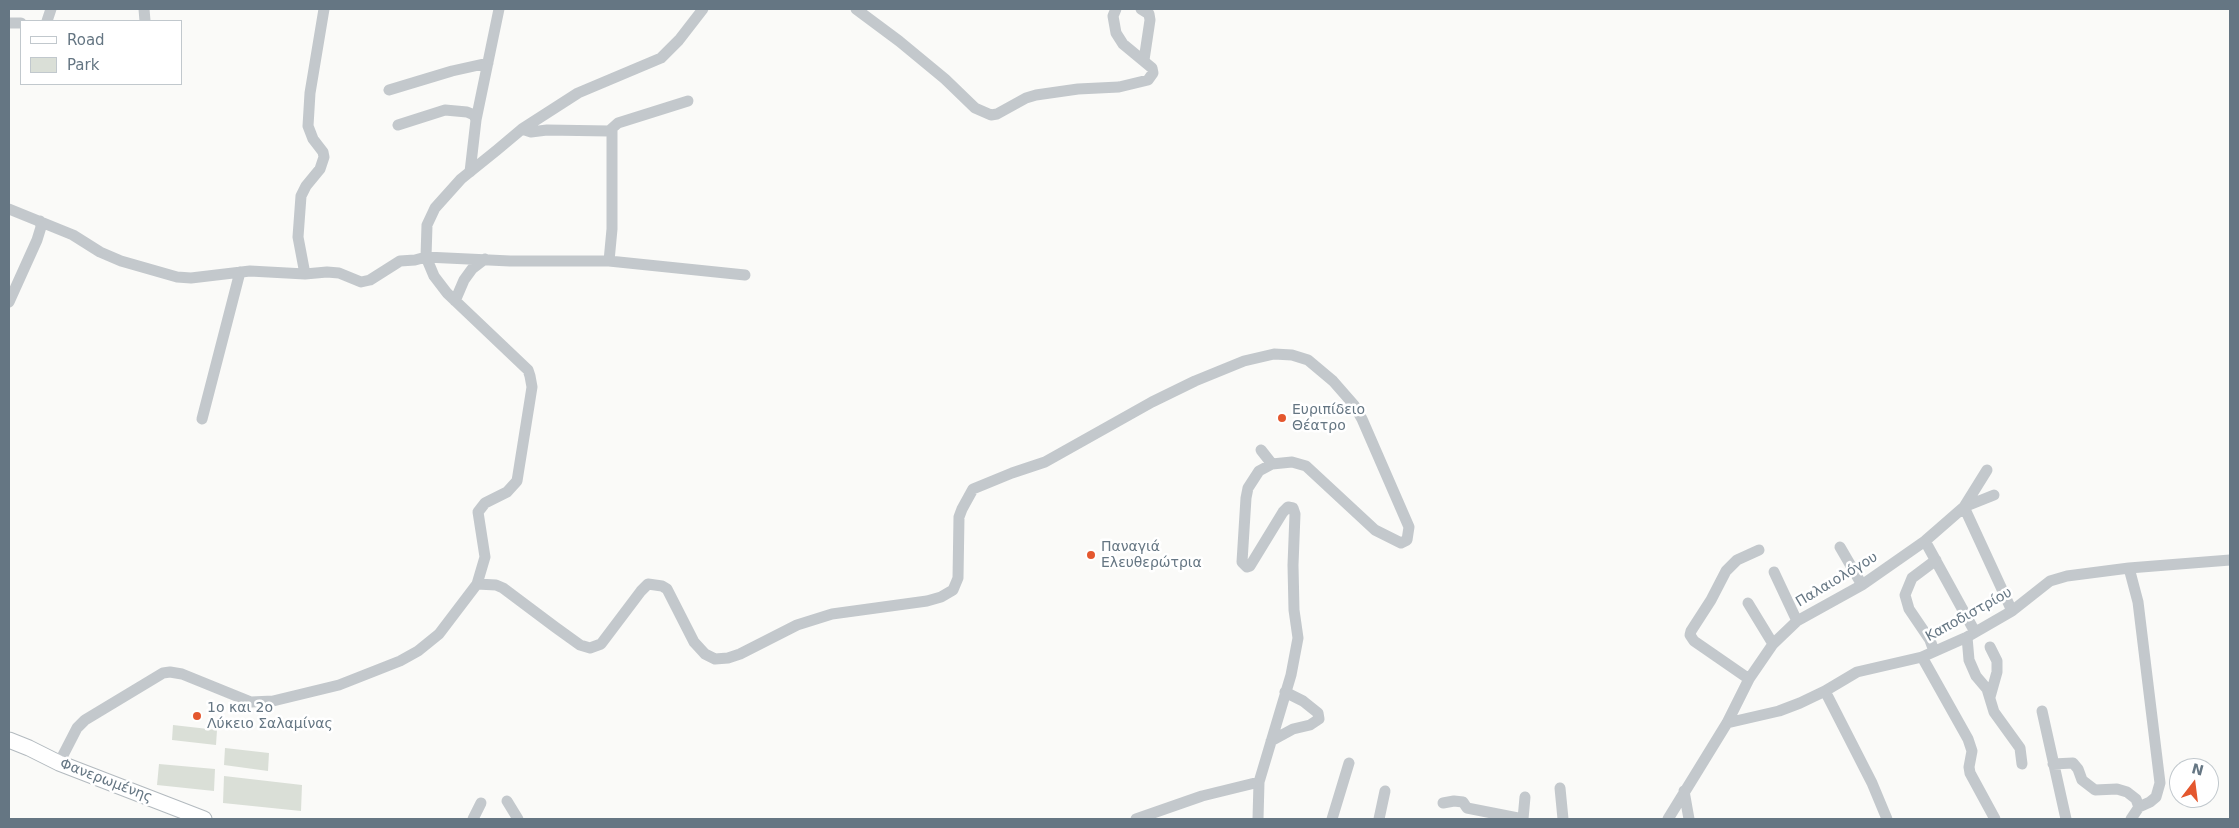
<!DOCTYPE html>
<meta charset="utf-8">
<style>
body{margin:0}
#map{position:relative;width:2239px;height:828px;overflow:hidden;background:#fafaf8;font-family:"DejaVu Sans",sans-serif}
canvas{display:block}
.frame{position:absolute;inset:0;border:10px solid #657683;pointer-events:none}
.legend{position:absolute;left:20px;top:20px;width:162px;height:65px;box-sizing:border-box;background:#fff;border:1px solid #c1c8cd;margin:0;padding:6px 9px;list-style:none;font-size:15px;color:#657683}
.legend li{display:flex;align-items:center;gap:10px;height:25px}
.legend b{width:25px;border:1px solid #c1c8cd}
.north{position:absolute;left:2169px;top:758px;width:50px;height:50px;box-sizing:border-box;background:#fff;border:1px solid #c1c8cd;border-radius:50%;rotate:15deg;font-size:14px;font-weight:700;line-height:20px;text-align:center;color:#657683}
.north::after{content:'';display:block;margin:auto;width:18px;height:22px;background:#e4572e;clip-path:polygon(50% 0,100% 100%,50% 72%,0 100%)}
</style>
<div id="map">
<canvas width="2239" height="828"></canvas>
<div class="frame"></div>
<ul class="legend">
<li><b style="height:6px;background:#fff"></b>Road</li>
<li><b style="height:14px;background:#dadfd7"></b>Park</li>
</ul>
<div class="north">N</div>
</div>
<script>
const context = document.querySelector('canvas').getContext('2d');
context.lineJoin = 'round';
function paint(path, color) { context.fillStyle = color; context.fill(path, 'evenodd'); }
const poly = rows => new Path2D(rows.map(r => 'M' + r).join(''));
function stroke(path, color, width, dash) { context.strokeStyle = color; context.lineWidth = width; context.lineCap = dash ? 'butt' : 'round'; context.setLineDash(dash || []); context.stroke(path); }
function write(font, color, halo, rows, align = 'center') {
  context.font = font + ' "DejaVu Sans",sans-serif'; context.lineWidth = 5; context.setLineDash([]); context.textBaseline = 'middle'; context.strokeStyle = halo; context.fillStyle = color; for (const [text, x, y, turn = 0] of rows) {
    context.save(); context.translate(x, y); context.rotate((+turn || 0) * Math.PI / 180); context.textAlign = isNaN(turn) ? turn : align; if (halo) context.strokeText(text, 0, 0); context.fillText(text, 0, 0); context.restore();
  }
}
const green = poly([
 [173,725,217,730,216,745,172,740],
 [225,748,269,753,268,771,224,765],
 [159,764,215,769,214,791,157,785],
 [224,776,302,785,301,811,223,803]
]);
const minor = poly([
 [144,9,145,21],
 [856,9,899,41,945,79,975,108,991,115,997,114,1026,98,1036,95,1078,89,1119,87,1148,80,1153,73,1152,68,1123,44,1116,33,1113,16,1116,9],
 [1141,9,1149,14,1150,20,1144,60],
 [47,21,51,9],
 [9,23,21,23],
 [389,90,452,71,488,63],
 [398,125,445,110,467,112,474,115,476,120],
 [522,129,531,132,547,130,609,131,618,123,688,101],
 [470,172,476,120,499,9],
 [9,209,73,235,100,252,121,261,177,277,191,278,250,271,305,274,327,272,339,273,361,282,370,280,400,261,415,260,426,257,427,225,435,208,461,179,497,150,522,129,578,93,661,58,679,40,703,9],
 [609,261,612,229,612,130],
 [305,274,298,237,301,196,306,186,320,169,324,157,323,152,313,139,308,126,310,93,324,9],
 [455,301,464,280,472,269,485,259],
 [9,302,37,240,41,227,40,221],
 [202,419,240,272],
 [1987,470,1964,507,2012,611],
 [1925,541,1975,632],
 [1840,547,1862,585],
 [2129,568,2138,602,2160,783,2156,797,2150,802,2139,807],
 [1774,572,1797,621],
 [477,584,496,585,503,588,555,627,580,645,590,648,601,644,641,591,648,584,662,586,667,589,694,642,705,654,715,659,728,658,740,654,797,625,832,614,927,601,941,597,953,590,958,578,959,517,962,509,973,489,1012,473,1045,462,1152,402,1195,381,1244,361,1274,354,1292,355,1308,360,1333,381,1354,405,1362,419,1409,527,1407,540,1401,543,1375,530,1306,466,1292,462,1272,464,1261,450],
 [1748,603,1773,644],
 [1967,637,1969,660,1976,676,1987,689,1994,712,2020,748,2022,764],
 [1934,651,1930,640,1909,609,1905,595,1912,578,1936,560],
 [1922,657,1968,739,1972,751,1969,767,1970,773,1995,819],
 [1749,679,1694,641,1690,635,1691,631,1711,600,1726,571,1737,560,1759,550],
 [1825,691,1872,783,1887,819],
 [1990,697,1997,672,1997,661,1990,647],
 [2042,711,2066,819],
 [1727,723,1779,711,1800,703,1825,691,1857,672,1922,657,1967,637,2012,611,2050,581,2067,576,2129,568,2230,560],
 [1271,741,1293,729,1310,725,1319,719,1318,713,1303,701,1285,692],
 [59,763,77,728,85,720,163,673,170,672,182,674,251,702,273,701,339,685,400,661,418,651,439,634,477,584,485,557,478,512,485,503,507,492,517,481,529,406,532,387,530,376,528,370,447,293,434,276,426,257,510,261,609,261,745,275],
 [2053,764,2073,763,2078,769,2082,780,2095,790,2117,789,2127,792,2136,799,2139,807,2131,819],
 [1560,788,1563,819],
 [1684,791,1689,819],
 [507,801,518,819],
 [1443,803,1454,801,1463,802,1467,808,1523,819],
 [473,819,481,803],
 [1136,819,1202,796,1259,782],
 [1258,819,1259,782,1291,675,1298,638,1294,610,1293,565,1295,514,1293,508,1288,507,1283,512,1250,566,1247,567,1242,562,1246,498,1248,488,1259,471,1272,464],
 [1332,819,1349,763],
 [1379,819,1385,791],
 [1523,819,1525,797],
 [1668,819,1727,723,1749,679,1773,644,1797,621,1862,585,1925,541,1964,507,1994,495]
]);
const secondary = poly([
 [9,740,29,748,59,763,204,819]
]);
const markers = [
 [1282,418,5,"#e4572e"],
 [1091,555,5,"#e4572e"],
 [197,716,5,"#e4572e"]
];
const poiNames = [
 ["Ευριπίδειο",1292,410],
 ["Θέατρο",1292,426],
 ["Παναγιά",1101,547],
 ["Ελευθερώτρια",1101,563],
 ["1ο και 2ο",207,708],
 ["Λύκειο Σαλαμίνας",207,724]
];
const streetNames = [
 ["Παλαιολόγου",1837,580,-31],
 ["Καποδιστρίου",1969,615,-29],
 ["Φανερωμένης",106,781,21]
];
paint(green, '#dadfd7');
stroke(secondary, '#b3babf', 17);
stroke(minor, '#c3c8cc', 11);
stroke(secondary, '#fff', 15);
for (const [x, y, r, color] of markers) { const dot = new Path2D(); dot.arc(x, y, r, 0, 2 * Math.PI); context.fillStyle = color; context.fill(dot); stroke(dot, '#fff', 2); }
write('14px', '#657683', '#fff', poiNames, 'left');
write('14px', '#657683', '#fff', streetNames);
</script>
